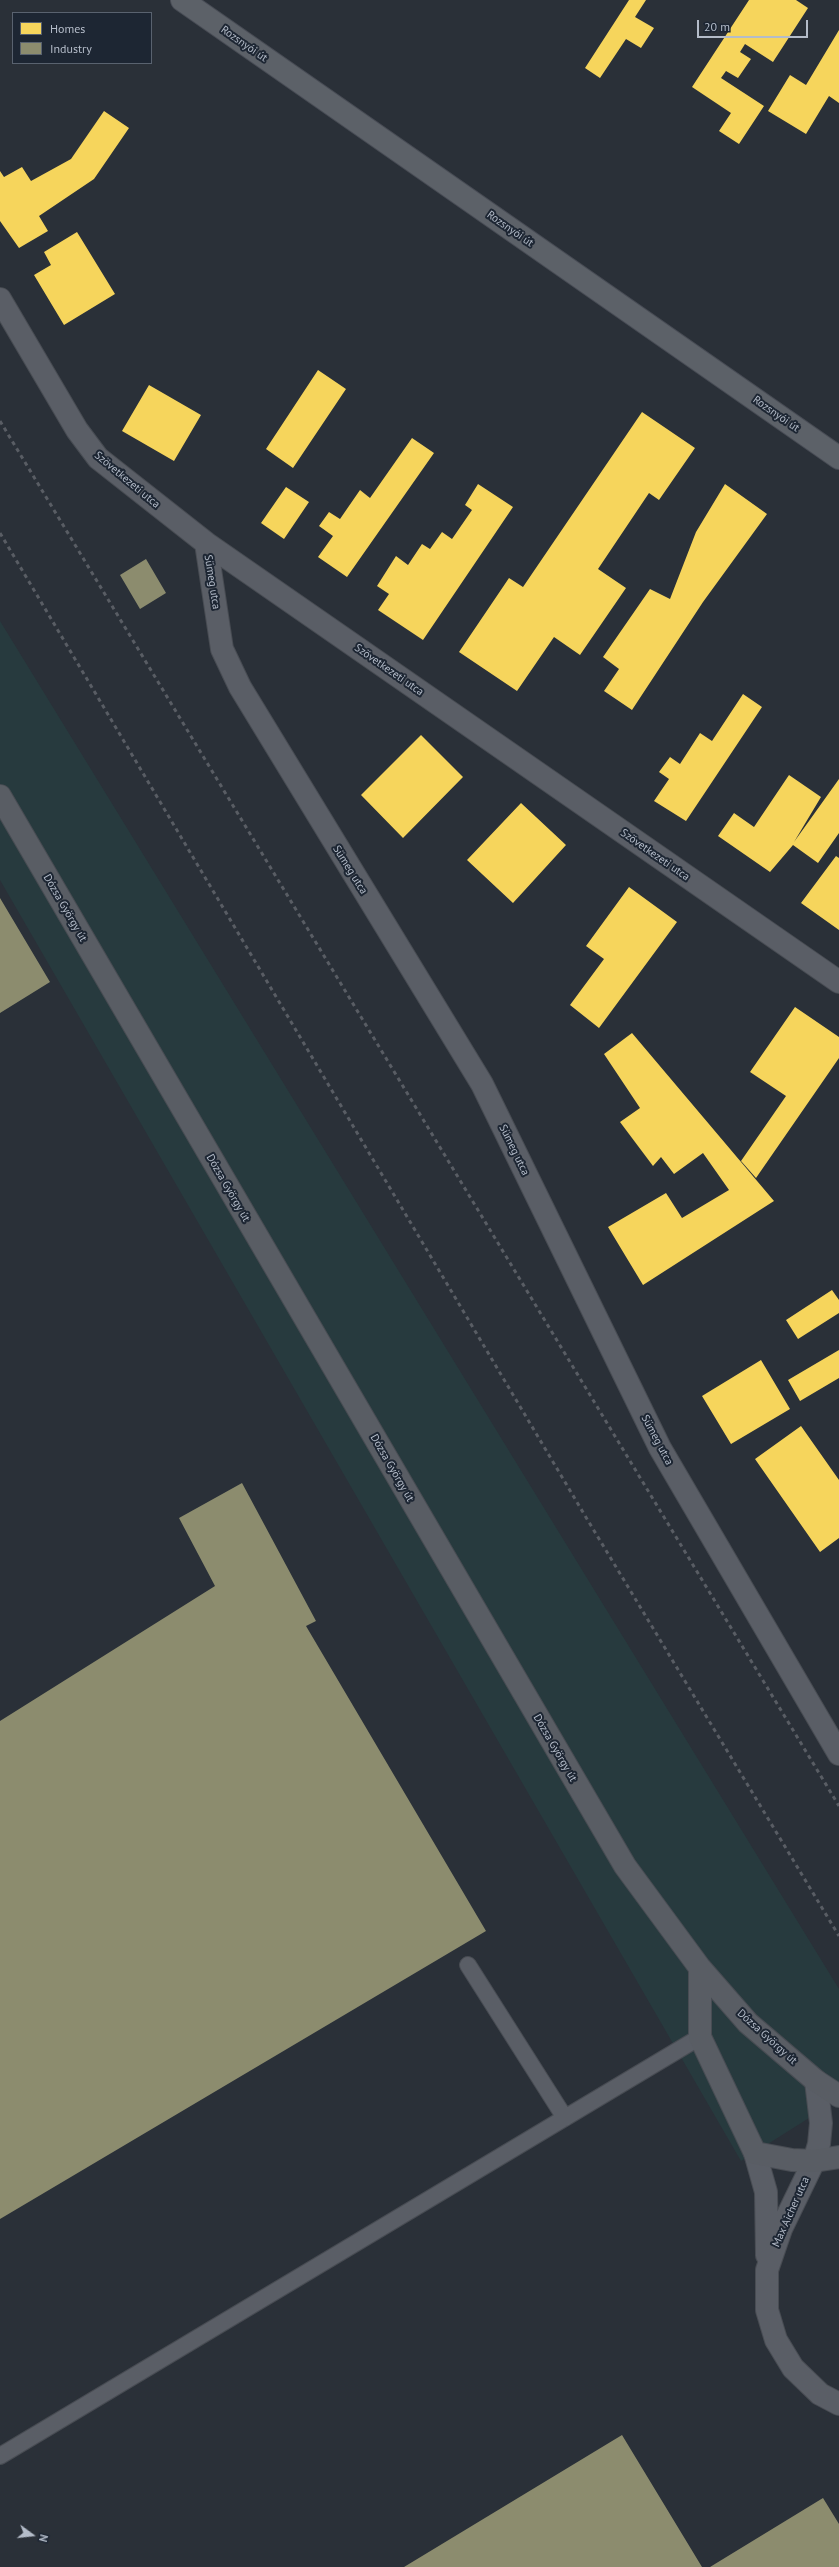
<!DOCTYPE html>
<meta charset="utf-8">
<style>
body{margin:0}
#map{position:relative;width:839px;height:2567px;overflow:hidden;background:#2a3038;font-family:"PT Sans",sans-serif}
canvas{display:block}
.legend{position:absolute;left:12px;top:12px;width:140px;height:52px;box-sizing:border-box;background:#1d2633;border:1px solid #59626f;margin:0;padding:5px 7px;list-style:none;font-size:12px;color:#b4bcc9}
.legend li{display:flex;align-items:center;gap:8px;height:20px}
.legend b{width:20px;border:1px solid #59626f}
.north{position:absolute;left:12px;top:2515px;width:40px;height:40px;-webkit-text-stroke:3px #1d2633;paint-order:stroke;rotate:105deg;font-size:11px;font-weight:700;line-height:16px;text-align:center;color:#b4bcc9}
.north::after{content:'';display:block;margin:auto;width:14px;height:18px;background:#b4bcc9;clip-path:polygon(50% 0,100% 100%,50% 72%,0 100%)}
.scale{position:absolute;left:697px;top:20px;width:111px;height:18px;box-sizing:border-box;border:2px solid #b4bcc9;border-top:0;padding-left:5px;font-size:12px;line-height:14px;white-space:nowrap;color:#b4bcc9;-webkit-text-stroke:3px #1d2633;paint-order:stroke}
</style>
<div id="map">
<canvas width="839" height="2567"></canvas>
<ul class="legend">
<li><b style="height:11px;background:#f6d55c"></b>Homes</li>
<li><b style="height:11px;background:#8c8c6e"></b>Industry</li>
</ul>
<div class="north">N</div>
<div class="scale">20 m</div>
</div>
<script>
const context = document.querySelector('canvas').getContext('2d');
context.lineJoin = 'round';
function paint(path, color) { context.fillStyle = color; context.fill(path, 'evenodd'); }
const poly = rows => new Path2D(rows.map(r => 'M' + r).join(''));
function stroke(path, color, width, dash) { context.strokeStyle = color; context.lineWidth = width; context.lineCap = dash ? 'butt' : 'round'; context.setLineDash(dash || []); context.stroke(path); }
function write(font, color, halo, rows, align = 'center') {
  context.font = font + ' "PT Sans",sans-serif'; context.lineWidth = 4; context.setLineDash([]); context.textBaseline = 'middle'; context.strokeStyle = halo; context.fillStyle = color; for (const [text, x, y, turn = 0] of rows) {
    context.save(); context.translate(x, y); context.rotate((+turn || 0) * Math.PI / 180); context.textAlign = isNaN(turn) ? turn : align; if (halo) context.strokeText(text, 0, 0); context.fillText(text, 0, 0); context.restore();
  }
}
const green = poly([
 [0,621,839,1989,839,2099,741,2161,0,880]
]);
const homes = poly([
 [629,0,646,0,635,17,654,28,641,48,626,39,600,78,585,68],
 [749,0,796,0,808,8,773,62,745,44,740,52,751,59,738,78,726,71,721,78,764,106,739,144,719,131,731,113,692,87],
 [839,30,839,103,829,96,806,134,768,111,790,75,806,85],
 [104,111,129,128,94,179,39,216,48,231,19,248,0,221,0,171,4,177,22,167,31,181,71,159],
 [77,232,115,294,64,325,34,275,51,265,44,252],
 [318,370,346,389,293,468,266,449],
 [149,385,201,415,174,461,122,431],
 [642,412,695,448,659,500,649,493,598,569,626,588,580,655,554,637,517,691,459,652,509,578,523,587],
 [412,438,434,453,347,577,318,557,333,536,319,526,329,512,340,519,360,490,370,498],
 [478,484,513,507,423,640,378,610,389,594,377,586,396,556,408,565,422,544,430,549,442,532,452,539,472,510,465,505],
 [725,484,767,514,703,602,632,710,604,691,619,669,603,657,650,589,670,599,696,532],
 [286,487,309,502,284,539,261,523],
 [743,694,762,707,686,821,654,801,669,779,659,772,670,757,680,764,700,733,712,741],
 [421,735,463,777,403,838,361,795],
 [789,775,821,797,794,842,839,779,839,833,818,863,793,845,770,872,718,836,734,813,754,827],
 [521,803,566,845,513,903,467,860],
 [836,856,839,858,839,930,801,903],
 [629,887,677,922,599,1028,570,1005,604,959,586,946],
 [795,1007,839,1037,839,1058,756,1178,741,1161,786,1096,750,1072],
 [632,1033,774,1201,643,1285,608,1227,666,1193,682,1218,729,1190,703,1153,674,1174,661,1157,653,1166,620,1122,640,1108,604,1054],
 [832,1290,839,1300,839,1313,798,1339,786,1320],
 [839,1350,839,1378,800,1401,788,1380],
 [761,1360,790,1409,731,1444,702,1396],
 [801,1426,839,1480,839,1538,820,1552,755,1459]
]);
const industry = poly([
 [146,559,166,593,140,609,120,575],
 [0,898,50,982,0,1013],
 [242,1483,316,1621,306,1626,486,1931,0,2219,0,1721,215,1586,179,1518],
 [622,2435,702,2567,404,2567],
 [823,2498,839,2524,839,2567,710,2567]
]);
const service = poly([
 [468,1965,565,2118],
 [0,2456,700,2037]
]);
const minor = poly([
 [0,299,77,430,98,458,206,543,839,982],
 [206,543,222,649,240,687,482,1084,660,1448,839,1754],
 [816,2081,821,2123,819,2144,814,2161,781,2229,767,2270,767,2310,776,2340,793,2368,820,2394,839,2404],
 [755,2153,766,2192,767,2255]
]);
const secondary = poly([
 [0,796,625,1866,700,1968,748,2023,816,2081,839,2096],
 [700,1968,700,2037,755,2153,792,2160,814,2161,839,2157]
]);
const primary = poly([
 [182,0,839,458]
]);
const rail = poly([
 [0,421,839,1806],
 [0,533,584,1514,839,1936]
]);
const streetNames = [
 ["Rozsnyói út",244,44,35],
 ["Rozsnyói út",510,229,35],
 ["Rozsnyói út",776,414,35],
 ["Szövetkezeti utca",127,480,40],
 ["Sümeg utca",212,582,81],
 ["Szövetkezeti utca",389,670,35],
 ["Szövetkezeti utca",655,855,35],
 ["Sümeg utca",350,870,58],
 ["Dózsa György út",65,908,60],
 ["Sümeg utca",514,1150,64],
 ["Dózsa György út",228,1188,60],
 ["Sümeg utca",657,1440,62],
 ["Dózsa György út",392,1468,60],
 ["Dózsa György út",555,1748,60],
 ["Dózsa György út",767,2037,42],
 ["Max Aicher utca",791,2212,-66]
];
paint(green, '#273a3e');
paint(homes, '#f6d55c');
paint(industry, '#8c8c6e');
stroke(service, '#484c53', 18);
stroke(minor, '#484c53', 24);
stroke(secondary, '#484c53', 24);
stroke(primary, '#484c55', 24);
stroke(service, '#5a5e66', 16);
stroke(minor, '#5a5e66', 22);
stroke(secondary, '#595d64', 22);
stroke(primary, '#5c6168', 22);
stroke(rail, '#595d64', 3, [4, 4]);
write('11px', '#b4bcc9', '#1d2633', streetNames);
</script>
